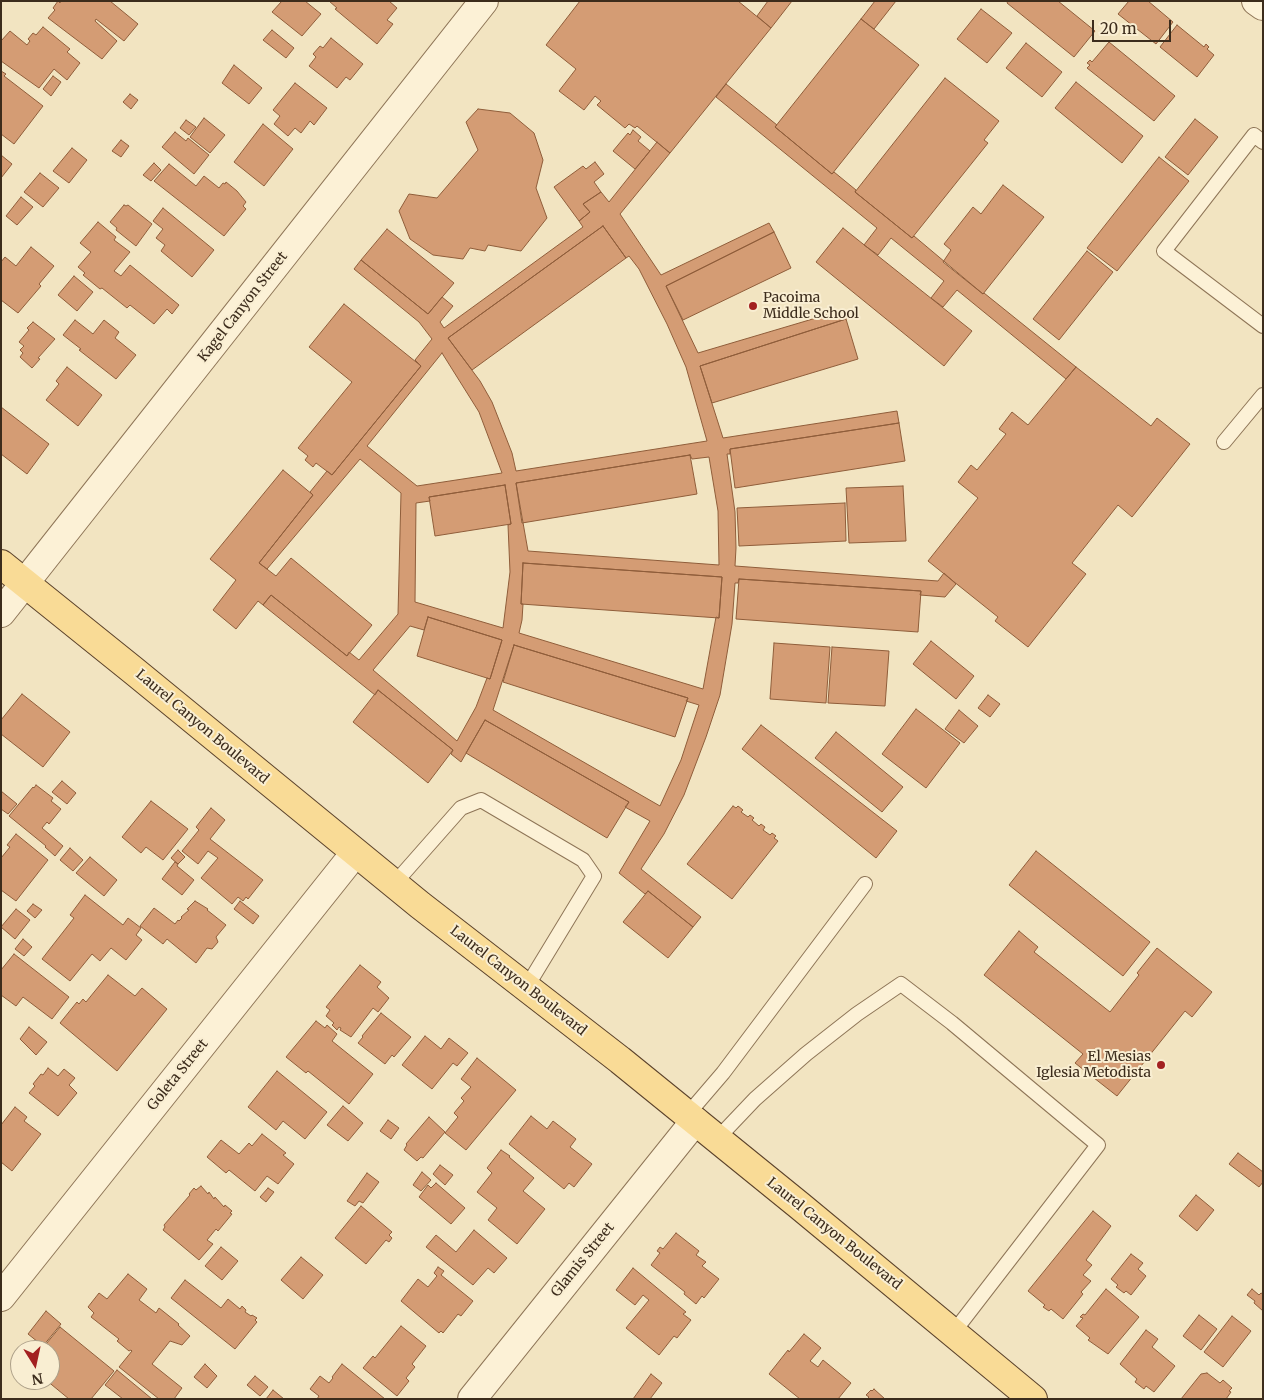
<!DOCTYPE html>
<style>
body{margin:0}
#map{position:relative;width:1264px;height:1400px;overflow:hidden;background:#f2e4c1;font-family:Merriweather,serif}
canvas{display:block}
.frame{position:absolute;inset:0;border:2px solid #3c2c1c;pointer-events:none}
.north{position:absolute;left:10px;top:1340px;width:50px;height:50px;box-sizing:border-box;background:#f9eed2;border:1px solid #ada089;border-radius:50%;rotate:170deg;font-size:14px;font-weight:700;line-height:20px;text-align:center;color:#3c2c1c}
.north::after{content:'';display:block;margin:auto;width:18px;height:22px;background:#a32121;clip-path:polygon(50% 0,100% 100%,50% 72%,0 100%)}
.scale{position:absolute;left:1092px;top:20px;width:79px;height:22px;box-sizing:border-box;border:2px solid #3c2c1c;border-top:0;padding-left:6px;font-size:15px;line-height:18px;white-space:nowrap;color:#3c2c1c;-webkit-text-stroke:4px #f9eed2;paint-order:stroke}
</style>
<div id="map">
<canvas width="1264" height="1400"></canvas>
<div class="frame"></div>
<div class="north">N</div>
<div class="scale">20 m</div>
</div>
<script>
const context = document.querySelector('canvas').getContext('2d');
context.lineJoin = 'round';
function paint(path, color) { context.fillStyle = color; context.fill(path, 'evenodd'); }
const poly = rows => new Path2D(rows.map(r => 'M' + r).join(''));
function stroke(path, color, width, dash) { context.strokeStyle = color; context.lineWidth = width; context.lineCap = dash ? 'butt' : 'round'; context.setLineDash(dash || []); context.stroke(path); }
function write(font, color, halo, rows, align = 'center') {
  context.font = font + ' Merriweather,serif'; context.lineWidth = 4; context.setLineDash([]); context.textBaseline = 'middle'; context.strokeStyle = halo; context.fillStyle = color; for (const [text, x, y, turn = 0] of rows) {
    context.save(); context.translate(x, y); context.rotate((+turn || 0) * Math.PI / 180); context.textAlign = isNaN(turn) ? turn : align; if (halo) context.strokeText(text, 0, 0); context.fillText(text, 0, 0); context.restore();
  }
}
const building = poly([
 [58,1,60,3,61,1,110,1,138,24,124,41,96,19,95,21,117,41,102,59,48,18,55,10,53,8,58,1],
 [282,1,305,1,321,14,302,36,272,12,282,1],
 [329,1,389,1,397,8,387,20,393,24,377,44,335,9,337,8,329,1],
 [580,1,738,1,771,28,670,153,637,126,635,128,629,124,625,128,597,105,601,101,595,96,584,110,559,91,576,69,546,45,580,1],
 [768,1,792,1,771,28,757,16,768,1],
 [875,1,896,1,874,29,861,19,875,1],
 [1008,1,1058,1,1095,31,1074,57,1007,3,1008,1],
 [1129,1,1148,1,1173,22,1156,44,1118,14,1129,1],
 [981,9,1012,33,987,63,957,39,981,9],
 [861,19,919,65,832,174,775,127,861,19],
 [1177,25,1204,47,1206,44,1209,47,1207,49,1214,55,1197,77,1160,47,1177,25],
 [43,27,70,49,67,52,80,63,67,80,54,69,39,88,1,61,1,41,10,31,27,45,30,41,28,39,33,33,36,35,43,27],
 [272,30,294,48,286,58,263,40,272,30],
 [331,38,363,64,350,80,346,77,337,88,309,66,316,57,313,54,320,46,323,48,331,38],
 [1109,42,1175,96,1154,121,1087,68,1090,65,1087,63,1090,60,1092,62,1109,42],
 [1026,43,1062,72,1042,97,1006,68,1026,43],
 [234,65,262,88,249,104,222,83,234,65],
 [1,71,6,74,4,76,43,106,14,144,1,134,1,71],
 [53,76,61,82,51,96,43,89,53,76],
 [945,78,999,121,984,140,988,143,912,238,855,192,945,78],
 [1076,82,1143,136,1122,163,1055,108,1076,82],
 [295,83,327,108,314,125,310,121,301,133,295,128,288,136,274,124,280,116,273,110,295,83],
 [726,84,777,125,775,127,832,174,834,172,856,190,855,192,912,238,914,236,983,294,984,293,1076,367,1066,379,957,290,943,307,931,298,944,281,891,238,878,255,864,245,877,228,716,97,726,84],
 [130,94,138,100,131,109,123,102,130,94],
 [478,109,510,113,534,133,543,160,536,188,547,218,521,251,488,245,485,251,470,248,463,259,433,255,410,239,399,211,409,194,437,198,478,150,466,122,478,109],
 [204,118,225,135,210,153,190,137,204,118],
 [1195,119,1218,137,1188,175,1165,157,1195,119],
 [186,120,196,127,189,135,180,128,186,120],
 [263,124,293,149,264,186,234,162,263,124],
 [633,130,641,137,638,141,650,151,635,169,613,151,628,133,630,135,633,130],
 [175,132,186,141,188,138,209,155,194,174,162,147,175,132],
 [121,140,129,146,121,157,112,151,121,140],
 [657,142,670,153,620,214,661,275,769,223,774,232,666,286,698,353,843,310,846,319,700,366,723,438,897,411,899,423,730,449,730,454,727,454,735,512,736,548,735,566,938,581,944,573,956,584,945,597,920,595,921,591,739,579,738,583,735,583,732,624,720,695,706,737,684,795,664,834,641,869,701,917,693,927,648,891,645,894,619,873,650,821,625,807,629,802,485,720,461,762,451,754,453,750,378,690,375,695,263,605,271,595,347,656,349,652,359,660,398,614,401,493,360,459,267,569,259,563,313,495,310,492,327,471,332,475,421,366,415,360,432,339,419,322,354,269,361,260,428,314,442,297,453,306,440,322,444,328,583,227,579,221,590,212,583,204,601,192,609,202,657,142],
 [603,226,626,258,629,256,639,269,667,324,686,367,707,441,516,471,512,453,492,402,480,381,448,338,603,226],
 [442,353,479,412,502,473,417,486,367,446,442,353],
 [690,455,692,459,709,457,718,511,719,565,528,551,516,483,690,455],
 [505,485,511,524,508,525,510,572,503,628,415,602,416,503,430,501,429,497,505,485],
 [523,563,722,577,719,618,716,617,703,689,519,633,522,620,523,604,521,604,523,563],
 [428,617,502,640,490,679,487,678,476,707,457,741,373,670,410,626,424,630,428,617],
 [514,645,688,698,686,701,699,705,681,760,660,806,493,710,514,645],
 [72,148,87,160,69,183,53,171,72,148],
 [1,155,12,164,1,178,1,155],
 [1159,157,1189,181,1117,271,1087,248,1159,157],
 [595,162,604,174,594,182,601,192,583,204,590,212,579,221,554,187,583,166,586,169,595,162],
 [154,163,161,170,151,181,143,175,154,163],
 [169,164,196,186,204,176,219,188,223,183,225,184,226,182,237,191,246,202,243,206,246,209,224,236,154,181,169,164],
 [40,173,59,188,43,207,24,192,40,173],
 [1003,185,1044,217,983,294,943,262,951,250,944,244,973,207,981,214,1003,185],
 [21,197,33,207,17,225,6,216,21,197],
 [124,205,126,206,128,205,152,224,136,246,116,230,117,228,110,222,124,205],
 [163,208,214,250,192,277,161,251,165,245,156,238,163,229,153,221,163,208],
 [98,222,116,237,114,240,130,252,114,271,121,276,130,265,179,305,172,314,167,309,154,324,130,305,127,308,102,288,100,289,83,275,85,273,78,267,91,252,80,243,98,222],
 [603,226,626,258,472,370,448,338,603,226],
 [843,228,972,331,944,366,816,262,843,228],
 [387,229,454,283,428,314,361,260,387,229],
 [774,232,791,268,683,320,666,286,774,232],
 [31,247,54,266,39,284,41,286,18,313,1,300,1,262,5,257,16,266,31,247],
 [1087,251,1113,272,1059,340,1033,319,1087,251],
 [74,276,93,292,77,311,58,295,74,276],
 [344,304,421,366,332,475,316,463,313,467,305,460,308,456,298,448,352,382,309,347,344,304],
 [846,319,858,359,712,403,700,366,846,319],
 [75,320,93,334,104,320,119,332,115,338,136,355,116,379,79,350,81,349,63,335,75,320],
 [33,322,55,339,38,358,40,359,32,368,20,357,23,353,20,350,24,346,19,342,29,330,27,328,33,322],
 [67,367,102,395,78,426,46,400,59,384,56,381,67,367],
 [1076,367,1151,426,1157,418,1190,444,1132,517,1118,505,1072,563,1086,574,1028,647,995,621,998,617,928,561,978,498,958,482,971,465,977,470,1006,434,999,429,1012,412,1028,425,1076,367],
 [1,407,49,444,27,474,1,454,1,407],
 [899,423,905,461,735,488,730,449,899,423],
 [690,455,697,494,522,523,516,483,690,455],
 [283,470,313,495,259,563,276,576,291,558,372,625,347,656,271,595,263,605,258,601,236,629,213,610,236,580,210,559,283,470],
 [505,485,511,524,435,536,429,497,505,485],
 [903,486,906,541,849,543,846,488,903,486],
 [845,503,846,541,739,546,737,508,845,503],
 [523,563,722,577,719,618,521,604,523,563],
 [739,579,921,591,918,632,736,619,739,579],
 [428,617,502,640,490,679,417,656,428,617],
 [931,641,974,676,956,699,913,664,931,641],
 [774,643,830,647,826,703,770,699,774,643],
 [514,645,688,698,675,737,503,682,514,645],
 [832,647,889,651,885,706,828,703,832,647],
 [378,690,453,750,428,783,353,722,378,690],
 [22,694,70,732,43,767,1,734,1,720,22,694],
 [988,695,1000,704,990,717,978,708,988,695],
 [916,709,960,743,926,788,882,754,916,709],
 [959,710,978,726,964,743,945,729,959,710],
 [485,720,629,802,607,838,466,753,485,720],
 [761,725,897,831,876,858,742,749,761,725],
 [836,732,903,787,882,812,815,758,836,732],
 [62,781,76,793,67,804,52,792,62,781],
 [36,785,53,798,51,801,61,809,49,824,47,822,42,828,63,846,55,856,45,847,46,846,9,816,33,787,34,788,36,785],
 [1,791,17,804,8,814,1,809,1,791],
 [151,801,188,829,163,860,146,847,141,853,122,837,151,801],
 [733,806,736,808,738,806,743,810,741,812,748,817,750,815,754,818,752,820,759,826,761,824,765,827,763,830,770,835,772,833,776,836,774,838,778,841,732,899,687,864,733,806],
 [211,808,225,820,210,839,263,880,248,899,246,897,243,901,238,897,232,904,201,878,218,858,208,851,198,864,182,851,199,830,196,827,211,808],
 [16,834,48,860,16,901,1,890,1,858,10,847,7,845,16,834],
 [70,848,83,860,73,871,60,860,70,848],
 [178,850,185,857,178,864,171,858,178,850],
 [1036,851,1150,942,1123,976,1009,885,1036,851],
 [90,857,117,880,104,896,76,873,90,857],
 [175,862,178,864,177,866,194,880,182,895,162,879,175,862],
 [648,891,693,927,668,958,623,922,648,891],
 [85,895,123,925,128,918,141,928,136,935,142,940,126,960,111,948,100,961,92,954,70,981,42,959,74,918,70,915,85,895],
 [195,901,208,909,207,910,226,925,216,937,218,942,212,949,207,948,196,963,167,939,163,944,140,926,154,908,175,924,178,920,179,921,182,918,181,917,189,910,187,909,195,901],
 [240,901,259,916,253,924,234,909,240,901],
 [33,904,42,910,35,918,27,911,33,904],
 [16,909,30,920,15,939,1,927,16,909],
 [1019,931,1038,947,1034,952,1110,1012,1139,975,1137,973,1157,948,1212,992,1192,1017,1185,1011,1117,1096,1075,1063,1083,1054,984,975,1019,931],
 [23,939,32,947,24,956,15,949,23,939],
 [14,954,69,997,52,1019,23,997,16,1006,1,995,1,970,14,954],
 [360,965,381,982,377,987,389,998,378,1012,373,1008,351,1037,340,1030,341,1028,339,1027,337,1030,332,1025,334,1023,326,1016,330,1010,326,1007,360,965],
 [108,975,135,996,142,988,167,1009,117,1071,60,1023,77,1002,79,1004,83,999,86,1002,108,975],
 [381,1013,411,1037,394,1057,392,1055,385,1064,358,1043,363,1037,362,1036,381,1013],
 [316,1021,325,1028,327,1025,337,1034,332,1041,373,1074,349,1104,308,1071,306,1073,286,1057,316,1021],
 [29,1027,47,1042,36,1055,20,1039,29,1027],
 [425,1036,441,1049,449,1038,468,1053,457,1066,453,1063,432,1089,402,1065,425,1036],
 [477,1058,516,1090,466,1150,445,1133,458,1117,454,1113,464,1101,461,1098,471,1087,461,1079,477,1058],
 [48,1068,58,1076,64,1069,75,1078,69,1085,77,1093,58,1116,29,1093,35,1086,33,1084,41,1074,43,1075,48,1068],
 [277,1071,327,1112,305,1139,283,1121,276,1130,248,1107,277,1071],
 [343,1106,363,1123,348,1141,327,1125,343,1106],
 [15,1107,27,1117,24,1121,41,1134,12,1171,1,1162,1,1125,15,1107],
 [531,1116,547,1129,553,1121,576,1139,570,1147,592,1164,574,1187,569,1183,564,1189,509,1144,531,1116],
 [429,1117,445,1132,423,1158,421,1157,417,1161,404,1150,407,1145,406,1144,429,1117],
 [388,1120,399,1128,391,1139,380,1131,388,1120],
 [262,1134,286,1153,283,1155,294,1164,278,1184,267,1176,255,1191,229,1170,226,1173,207,1157,221,1140,239,1154,249,1143,252,1146,262,1134],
 [501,1150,510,1156,509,1157,534,1178,523,1191,545,1209,517,1244,488,1220,497,1208,477,1192,492,1173,487,1168,501,1150],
 [1238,1153,1263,1172,1263,1182,1259,1187,1229,1164,1238,1153],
 [440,1165,453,1175,445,1185,433,1174,440,1165],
 [422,1172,431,1180,421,1191,413,1185,422,1172],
 [367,1173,379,1182,363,1203,359,1201,355,1206,347,1201,367,1173],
 [436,1183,465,1208,451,1224,419,1197,428,1185,431,1188,436,1183],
 [201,1186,208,1194,209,1192,214,1199,215,1197,224,1207,225,1205,232,1211,230,1213,232,1214,218,1231,216,1229,207,1240,213,1244,199,1260,163,1230,165,1227,164,1225,190,1195,189,1194,194,1188,196,1190,201,1186],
 [268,1188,274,1192,266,1202,260,1197,268,1188],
 [1196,1195,1214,1210,1197,1231,1179,1216,1196,1195],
 [361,1206,392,1232,389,1235,392,1238,389,1242,386,1240,366,1264,335,1238,361,1206],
 [1093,1211,1111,1226,1086,1260,1092,1265,1083,1275,1091,1281,1081,1292,1083,1294,1063,1319,1051,1309,1049,1311,1043,1307,1045,1305,1028,1291,1093,1211],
 [474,1230,507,1258,494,1273,488,1268,473,1285,426,1247,436,1235,456,1252,474,1230],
 [676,1233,699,1251,696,1255,706,1262,702,1266,719,1279,704,1298,702,1296,696,1304,684,1294,685,1292,651,1265,660,1253,657,1251,660,1247,663,1249,676,1233],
 [221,1247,238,1261,222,1280,205,1266,221,1247],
 [1131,1254,1143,1263,1138,1269,1146,1276,1131,1295,1126,1291,1124,1293,1116,1287,1118,1285,1111,1279,1131,1254],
 [301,1257,323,1275,303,1299,281,1280,301,1257],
 [438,1267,444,1271,441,1275,473,1301,461,1316,458,1314,443,1333,441,1331,439,1333,401,1301,418,1279,428,1287,437,1276,434,1273,438,1267],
 [633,1268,686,1312,683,1314,691,1320,677,1338,674,1336,659,1355,626,1328,649,1300,643,1295,635,1305,616,1290,633,1268],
 [128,1274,147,1289,139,1300,156,1313,159,1308,179,1324,178,1325,190,1336,182,1345,170,1341,152,1364,182,1388,174,1399,159,1399,119,1367,132,1351,131,1350,129,1351,117,1341,119,1339,91,1317,94,1313,88,1307,99,1293,107,1299,128,1274],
 [185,1280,221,1308,228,1299,240,1309,242,1306,246,1310,245,1312,251,1316,252,1315,257,1318,255,1320,257,1322,235,1349,171,1298,185,1280],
 [1106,1289,1139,1317,1108,1354,1088,1340,1090,1338,1076,1326,1083,1318,1080,1317,1083,1314,1085,1315,1106,1289],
 [1252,1289,1259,1295,1261,1293,1263,1294,1263,1311,1254,1303,1255,1301,1247,1295,1252,1289],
 [46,1311,61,1324,43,1346,28,1334,46,1311],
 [1199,1315,1217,1329,1201,1350,1183,1336,1199,1315],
 [1232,1316,1251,1331,1223,1367,1204,1352,1232,1316],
 [401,1326,426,1346,412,1364,415,1367,406,1378,409,1381,397,1396,363,1368,373,1356,375,1358,401,1326],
 [60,1327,114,1371,91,1399,69,1399,46,1380,50,1380,50,1364,54,1359,50,1355,50,1350,42,1349,60,1327],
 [1146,1330,1158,1339,1152,1347,1175,1366,1154,1392,1146,1386,1144,1389,1135,1382,1137,1379,1120,1364,1146,1330],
 [804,1334,821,1348,810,1361,818,1367,823,1360,851,1383,838,1399,800,1399,769,1374,788,1350,789,1352,804,1334],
 [205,1364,217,1376,207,1388,194,1377,205,1364],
 [342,1364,385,1399,317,1399,319,1396,310,1389,320,1376,329,1383,333,1378,332,1377,342,1364],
 [117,1370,152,1399,123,1399,105,1385,117,1370],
 [1207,1373,1220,1383,1223,1380,1232,1388,1229,1391,1231,1392,1226,1399,1181,1399,1201,1374,1207,1373],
 [651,1374,662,1383,650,1399,633,1399,651,1374],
 [255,1376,268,1387,260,1396,247,1385,255,1376],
 [874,1389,885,1399,867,1399,869,1397,866,1395,871,1390,872,1391,874,1389],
 [273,1390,284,1399,266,1399,273,1390]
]);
const service = poly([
 [1263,142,1254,135,1164,251,1263,326],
 [1224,442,1263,395],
 [394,884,461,808,481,800,583,860,594,876,526,988],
 [687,1115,723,1073,865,884],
 [717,1139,755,1099,806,1054,857,1014,901,984,952,1023,1098,1145,953,1333]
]);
const minor = poly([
 [1256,1,1263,6],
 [1,613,484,1],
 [1,1297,355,853],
 [472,1399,695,1121]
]);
const primary = poly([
 [1,564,134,671,420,905,620,1060,800,1206,1033,1399]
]);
const markers = [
 [753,306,5,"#a32121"],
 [1161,1065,5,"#a32121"]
];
const poiNames = [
 ["Pacoima",763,298],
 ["Middle School",763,314],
 ["El Mesias",1151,1057,"right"],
 ["Iglesia Metodista",1151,1073,"right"]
];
const streetNames = [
 ["Kagel Canyon Street",243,307,-52],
 ["Laurel Canyon Boulevard",202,727,40],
 ["Laurel Canyon Boulevard",518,981,38],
 ["Goleta Street",178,1075,-51],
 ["Laurel Canyon Boulevard",834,1234,39],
 ["Glamis Street",583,1260,-51]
];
paint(building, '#d49c74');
stroke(building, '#8f5d3a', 1);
stroke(service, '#8e7557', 16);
stroke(minor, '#8e7557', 30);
stroke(primary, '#5b422b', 30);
stroke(service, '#fcf1d6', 14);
stroke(minor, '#fcf1d6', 28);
stroke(primary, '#f9db96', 28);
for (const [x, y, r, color] of markers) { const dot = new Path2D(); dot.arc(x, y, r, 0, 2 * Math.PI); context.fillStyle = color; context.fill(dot); stroke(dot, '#f9eed2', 2); }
write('14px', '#3c2c1c', '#f9eed2', poiNames, 'left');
write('14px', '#3c2c1c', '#f9eed2', streetNames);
</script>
